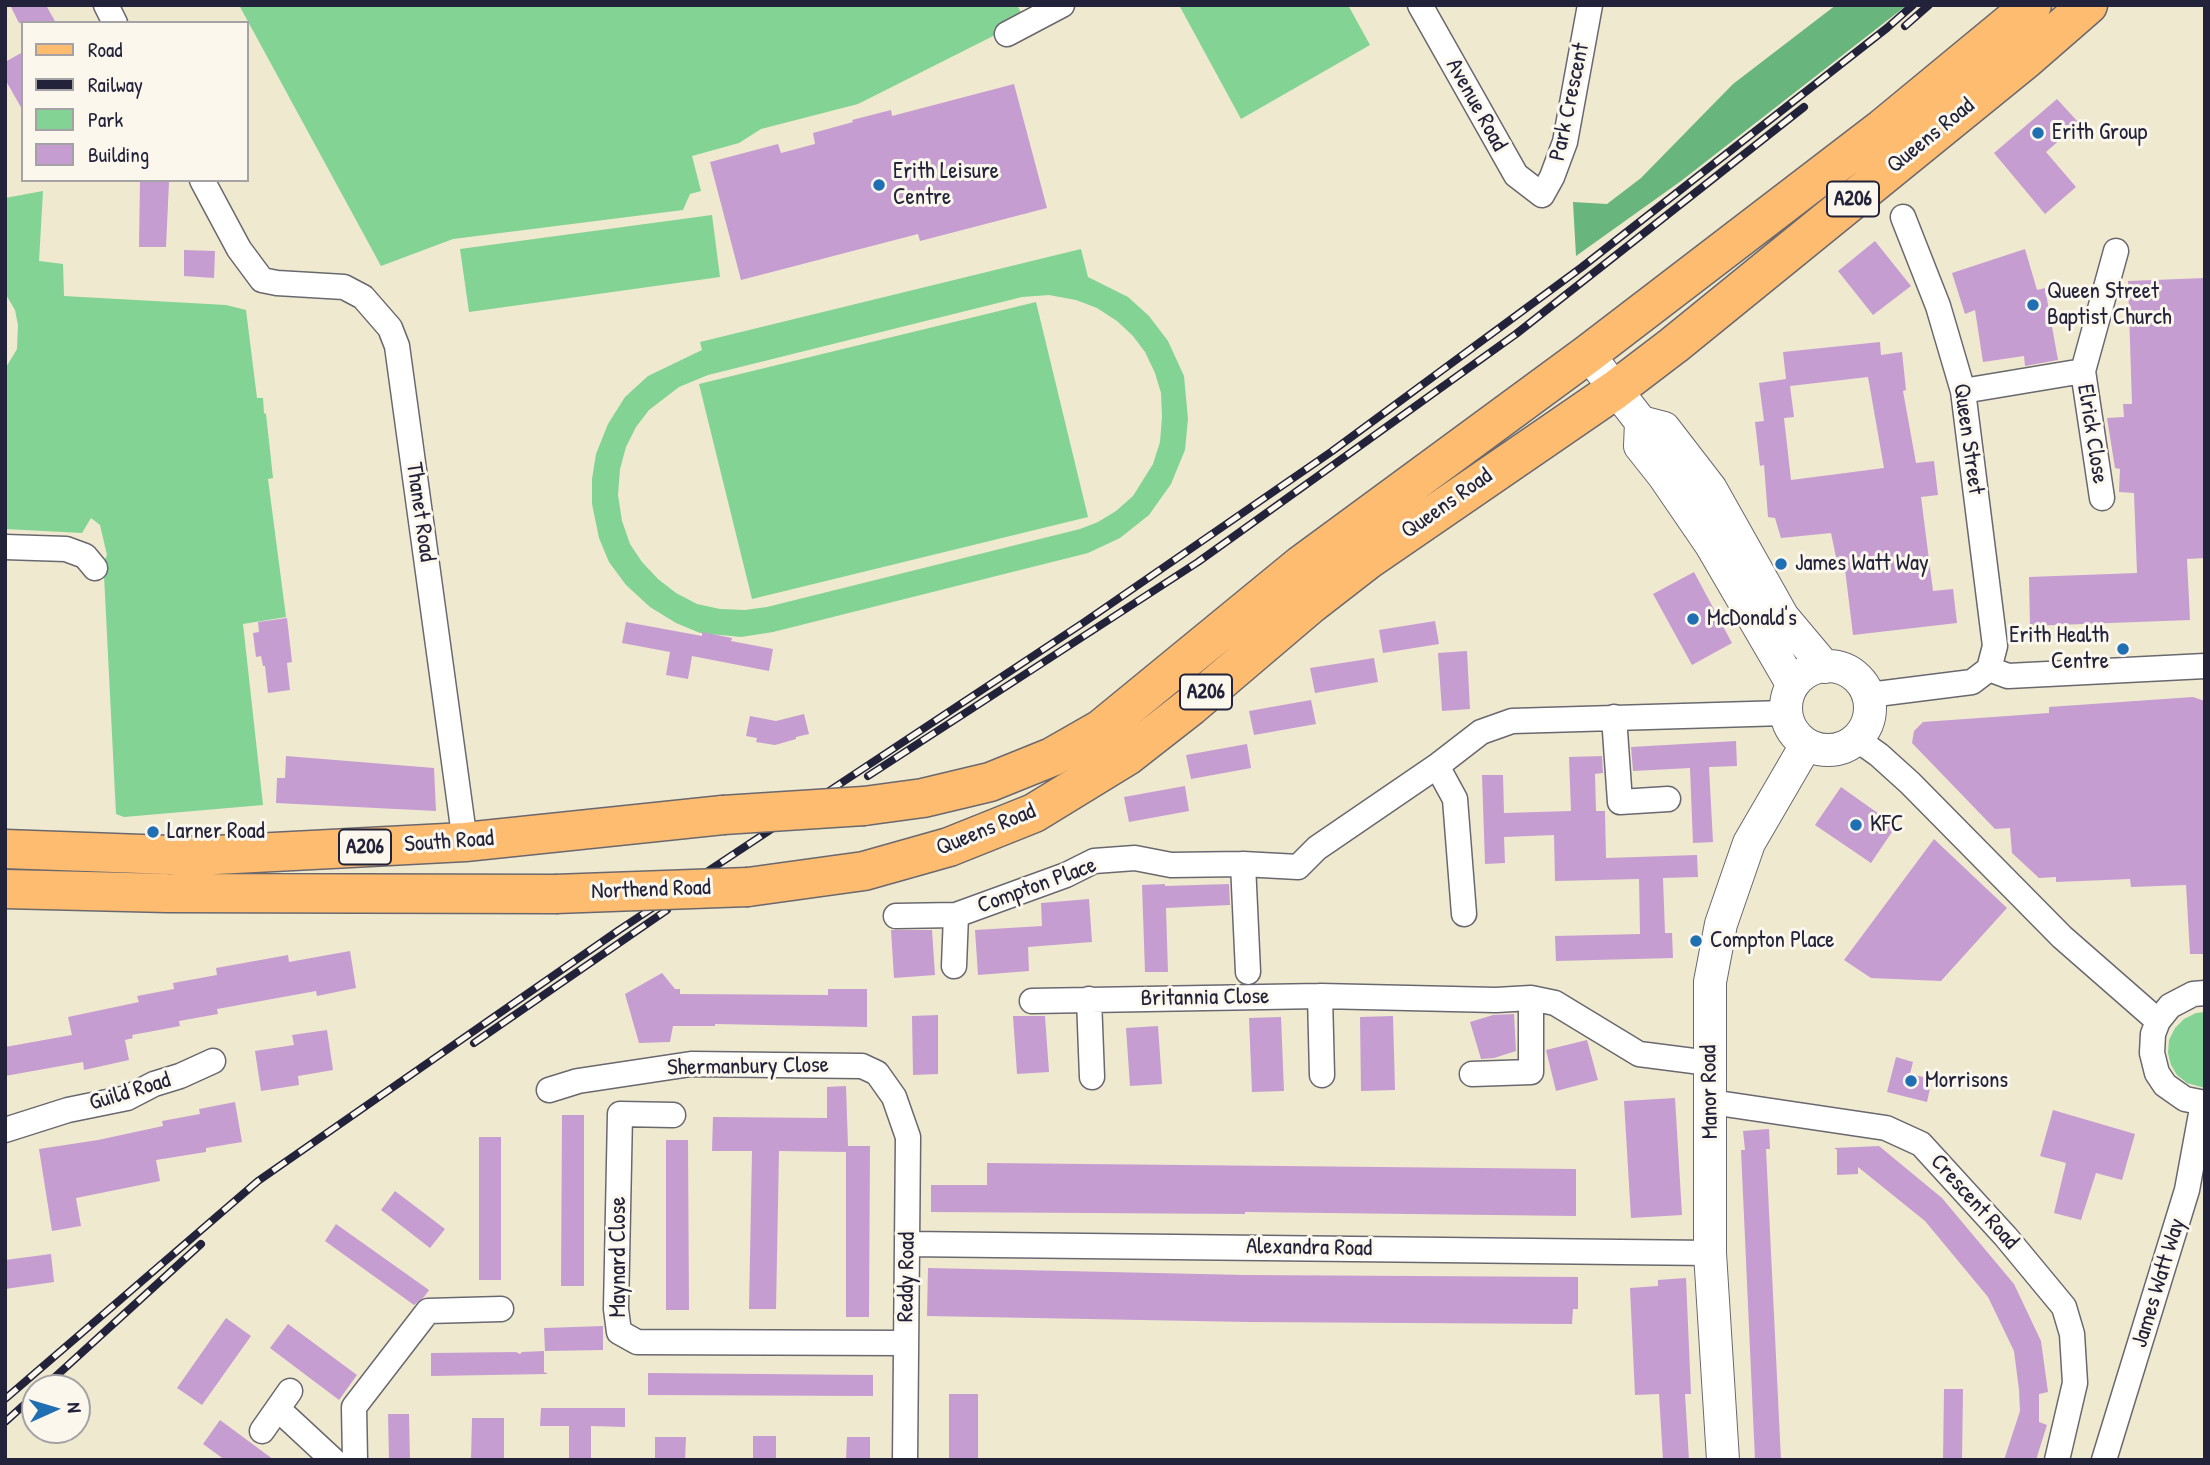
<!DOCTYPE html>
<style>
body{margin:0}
#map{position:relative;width:2210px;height:1465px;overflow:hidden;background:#efe9d0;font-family:"Patrick Hand",sans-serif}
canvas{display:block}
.frame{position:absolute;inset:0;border:7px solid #22223b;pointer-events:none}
.legend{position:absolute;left:21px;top:21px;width:228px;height:161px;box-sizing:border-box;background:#fbf7ec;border:2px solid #a4a2a5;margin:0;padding:9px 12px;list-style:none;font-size:21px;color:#22223b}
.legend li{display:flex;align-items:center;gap:14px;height:35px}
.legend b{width:35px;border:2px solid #a4a2a5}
.north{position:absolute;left:21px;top:1374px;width:70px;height:70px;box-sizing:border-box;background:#fbf7ec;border:2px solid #a4a2a5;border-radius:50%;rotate:86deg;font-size:19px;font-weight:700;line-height:28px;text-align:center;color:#22223b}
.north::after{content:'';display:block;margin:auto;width:24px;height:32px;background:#1f6fb2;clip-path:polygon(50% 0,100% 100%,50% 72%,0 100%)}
</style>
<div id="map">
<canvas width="2210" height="1465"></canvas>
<div class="frame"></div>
<ul class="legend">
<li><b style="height:9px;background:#fdbc6f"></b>Road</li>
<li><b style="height:9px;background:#22223b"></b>Railway</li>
<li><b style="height:19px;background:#82d394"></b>Park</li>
<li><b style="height:19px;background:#c69dd1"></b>Building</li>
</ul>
<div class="north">N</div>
</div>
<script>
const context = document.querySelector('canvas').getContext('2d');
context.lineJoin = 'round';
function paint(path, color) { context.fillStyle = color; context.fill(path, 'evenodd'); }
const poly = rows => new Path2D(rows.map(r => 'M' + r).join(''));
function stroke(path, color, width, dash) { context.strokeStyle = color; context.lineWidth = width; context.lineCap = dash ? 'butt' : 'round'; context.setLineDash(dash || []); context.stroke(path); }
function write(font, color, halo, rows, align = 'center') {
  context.font = font + ' "Patrick Hand",sans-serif'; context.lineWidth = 6; context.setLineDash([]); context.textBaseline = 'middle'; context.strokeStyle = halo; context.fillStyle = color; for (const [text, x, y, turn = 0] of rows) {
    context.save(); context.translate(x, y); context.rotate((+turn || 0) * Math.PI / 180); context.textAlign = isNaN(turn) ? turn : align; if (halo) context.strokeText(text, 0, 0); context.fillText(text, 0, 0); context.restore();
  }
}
const green = poly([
 [239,5,1017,5,1025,20,858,104,761,129,739,143,692,156,701,191,690,194,683,210,453,239,381,266],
 [1179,5,1348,5,1370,45,1241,119],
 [43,191,39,261,63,264,64,296,226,305,246,310,257,398,263,398,264,413,266,414,273,478,268,479,286,617,243,624,263,805,124,817,116,814,104,575,101,569,107,555,100,525,91,518,82,533,5,529,5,369,17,349,18,325,15,310,5,293,5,198],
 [712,215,720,277,469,312,460,249],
 [1081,249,1088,277,1128,297,1149,316,1168,341,1184,376,1188,419,1185,450,1171,484,1149,515,1120,538,1088,553,773,632,741,637,700,633,676,623,650,607,626,585,609,562,599,538,592,504,592,479,596,454,608,424,625,397,648,376,702,350,700,342],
 [1049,295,1076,300,1097,308,1117,321,1133,336,1145,352,1155,373,1161,393,1162,417,1160,442,1153,464,1133,496,1116,511,1098,522,1080,529,767,607,745,610,720,609,697,604,676,593,658,579,642,562,630,544,622,521,618,495,620,469,626,447,636,427,649,410,679,387,708,375,1022,297],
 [1036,302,1088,517,752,599,699,384],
 [2205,1012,2205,1088,2187,1083,2177,1075,2171,1065,2168,1053,2169,1040,2175,1028,2184,1019,2196,1013]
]);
const forest = poly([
 [1836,5,1907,5,1681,181,1576,256,1573,202,1607,204,1641,178,1733,84]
]);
const building = poly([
 [10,5,46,5,56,23,19,23],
 [23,52,23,111,5,79,5,62],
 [1014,84,1047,208,920,241,918,234,741,280,710,162,778,144,781,153,815,144,813,133,853,122,852,120,891,110,892,116],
 [2057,99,2079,123,2046,152,2076,187,2045,214,1994,153],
 [140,181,169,182,166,247,139,247],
 [1875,241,1911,286,1873,315,1838,271],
 [2025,249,2037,290,2045,288,2058,360,2025,366,2024,356,1983,362,1975,310,1965,314,1952,273],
 [184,250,215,251,214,278,184,276],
 [2205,278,2205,558,2187,559,2190,620,2030,626,2029,577,2137,573,2134,493,2119,492,2120,469,2115,468,2107,418,2124,417,2123,404,2132,404,2128,281],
 [1880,342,1881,355,1902,352,1906,390,1903,391,1916,463,1934,461,1938,495,1921,497,1933,591,1953,589,1957,623,1853,635,1844,561,1837,562,1831,533,1781,538,1775,518,1768,517,1764,465,1760,466,1755,422,1764,421,1759,383,1786,379,1783,352],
 [1868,377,1884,468,1791,480,1784,418,1794,417,1790,386],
 [1694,572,1732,643,1692,665,1653,594],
 [287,618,292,662,287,663,290,690,268,693,265,666,263,666,261,656,256,657,253,633,259,632,258,622],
 [1435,621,1439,644,1383,653,1379,630],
 [626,622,702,636,702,632,732,638,731,641,773,649,769,671,692,656,688,679,666,675,670,652,622,643],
 [1467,651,1470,709,1442,711,1438,653],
 [1374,658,1378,682,1315,693,1310,668],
 [2193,697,2205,701,2205,954,2190,954,2186,885,2131,887,2130,879,2056,882,2056,877,2039,878,2012,853,2010,828,1995,829,1912,743,1914,731,1923,722,2049,713,2049,707],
 [1311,700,1316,724,1254,735,1249,711],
 [804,714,809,734,796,737,796,739,775,745,756,742,757,738,746,736,750,716,776,721],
 [1736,741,1737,766,1709,767,1713,842,1693,843,1690,768,1633,771,1631,747],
 [1247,744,1251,768,1191,779,1186,755],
 [286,756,434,768,436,811,276,803,277,778,285,778],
 [1602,756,1603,773,1595,774,1596,811,1605,811,1606,858,1697,855,1698,877,1663,878,1665,933,1672,933,1673,958,1556,961,1555,936,1640,934,1639,879,1555,881,1554,835,1504,837,1505,863,1485,864,1482,775,1503,775,1504,813,1571,811,1569,757],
 [1185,786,1189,811,1129,822,1124,797],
 [1841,787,1896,826,1871,863,1815,825],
 [1934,839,2007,908,1941,981,1871,978,1844,960],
 [1165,884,1165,886,1229,884,1230,905,1166,908,1168,972,1145,972,1142,885],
 [1089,899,1092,942,1028,947,1029,971,978,975,975,930,1042,926,1041,903],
 [891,930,932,930,935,975,894,978],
 [350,951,356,988,317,996,316,991,217,1009,218,1014,179,1021,180,1026,132,1035,133,1038,125,1040,129,1060,84,1070,83,1062,5,1076,5,1047,72,1035,68,1017,139,1002,137,996,174,989,173,983,217,975,216,968,288,955,289,962],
 [662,973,675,989,680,989,680,994,828,995,828,989,867,989,867,1027,715,1024,715,1026,673,1026,670,1042,639,1043,625,994],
 [1514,1014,1516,1051,1494,1058,1481,1059,1470,1022,1493,1015],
 [938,1015,938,1074,913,1075,912,1016],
 [1013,1016,1045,1016,1049,1072,1017,1074],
 [1393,1016,1395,1090,1361,1091,1360,1017],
 [1281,1017,1284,1091,1252,1092,1249,1018],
 [1158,1026,1162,1084,1130,1086,1126,1028],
 [327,1030,333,1070,298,1076,299,1085,261,1091,255,1051,294,1045,292,1035],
 [1587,1040,1598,1080,1556,1091,1546,1050],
 [1896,1057,1913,1062,1910,1074,1932,1079,1927,1102,1887,1092],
 [846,1086,848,1146,870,1146,869,1317,846,1317,846,1152,779,1151,776,1309,749,1309,752,1151,712,1151,713,1117,827,1118,827,1087],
 [1675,1098,1682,1215,1631,1218,1624,1101],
 [235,1102,242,1142,206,1148,206,1152,156,1160,160,1181,76,1198,81,1226,52,1231,39,1149,98,1140,163,1126,162,1121,200,1114,199,1109],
 [2053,1110,2135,1134,2122,1180,2096,1173,2081,1220,2054,1213,2066,1163,2040,1156],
 [562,1115,584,1115,584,1286,561,1286],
 [1769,1129,1770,1149,1766,1149,1781,1460,1755,1460,1741,1150,1745,1150,1743,1131],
 [479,1137,501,1137,501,1280,479,1280],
 [666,1140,688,1140,689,1310,666,1310],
 [1879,1146,1942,1198,2014,1284,2041,1341,2048,1392,2039,1394,2039,1422,2047,1425,2036,1460,2004,1460,2020,1411,2019,1390,2014,1351,1988,1297,1925,1221,1858,1167,1858,1174,1837,1175,1837,1150,1834,1148],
 [987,1163,1576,1169,1576,1216,1245,1212,1245,1214,931,1212,931,1185,987,1185],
 [395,1191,445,1229,430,1248,381,1210],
 [336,1224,429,1290,424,1297,414,1305,325,1241],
 [51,1254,54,1282,5,1289,5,1260],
 [928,1268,1246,1275,1578,1277,1578,1309,1573,1309,1572,1324,1249,1322,927,1316],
 [1686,1278,1691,1394,1685,1394,1689,1460,1663,1460,1659,1394,1635,1395,1630,1288,1658,1286,1658,1280],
 [226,1318,251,1336,202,1405,177,1388],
 [288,1324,357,1375,339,1400,270,1348],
 [603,1326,603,1350,545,1351,544,1328],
 [544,1351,544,1372,548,1374,431,1376,431,1353,516,1352,520,1354,522,1352],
 [648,1373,873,1375,873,1396,648,1395],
 [1944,1389,1963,1389,1962,1460,1943,1460],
 [949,1394,978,1394,978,1460,949,1460],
 [541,1408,625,1408,625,1427,591,1426,591,1460,569,1460,569,1426,540,1426],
 [388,1414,409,1414,410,1460,389,1460],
 [472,1418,504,1418,504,1460,471,1460],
 [220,1420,274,1460,225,1460,203,1444],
 [753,1436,776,1436,776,1460,753,1460],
 [655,1437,686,1437,685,1460,655,1460],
 [847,1437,870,1437,870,1460,846,1460]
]);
const minor = poly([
 [106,5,115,23],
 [1420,5,1516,175,1542,195,1552,177,1565,142,1590,5],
 [1007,34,1062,5],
 [202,180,239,249,262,280,277,283,344,287,363,297,390,328,397,346,465,842],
 [1903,217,1938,306,1963,391,1995,646,1989,669],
 [2083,371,2116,251],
 [1963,391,2083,371,2102,498],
 [5,547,66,549,85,556,95,568],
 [1869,695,1972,682,1989,669,2008,676,2205,666],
 [1614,717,1620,802,1668,799],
 [1858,740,1879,755,1910,783,2062,937,2158,1021],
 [1243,864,1248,972],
 [1464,914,1455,799,1437,766,1481,732,1512,721,1785,713],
 [896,916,956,915],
 [954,966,956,915,1066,875,1094,861,1135,858,1171,865,1243,864,1298,867,1317,848,1437,766],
 [2205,993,2193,994,2170,1006,2158,1021,2153,1034,2152,1053,2157,1073,2165,1085,2185,1099,2205,1103],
 [1320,996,1322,1075],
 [1089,999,1092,1077],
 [1032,1001,1320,996,1496,1000,1531,998,1555,1003,1639,1054,1709,1063],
 [1472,1074,1531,1072,1531,998],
 [549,1090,578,1081,691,1064,862,1066,877,1073,894,1097,908,1137,905,1460],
 [1711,1102,1886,1128,1921,1144,2006,1237,2064,1307,2072,1334,2075,1383,2057,1460],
 [673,1115,620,1114,616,1309,619,1332,637,1342,906,1343],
 [5,1130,68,1110,127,1098,154,1084,180,1076,213,1061],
 [907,1244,1710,1253],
 [278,1409,333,1460],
 [262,1431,290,1391],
 [355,1460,354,1407,428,1311,501,1309],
 [2104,1460,2187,1190,2203,1103]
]);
const tertiary = poly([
 [1588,354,1641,422,1664,428,1711,489,1783,617,1825,667],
 [1641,422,1640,446,1663,475,1711,545,1792,684],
 '1786 708a42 42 0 1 1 84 0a42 42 0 1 1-84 0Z',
 [1723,1460,1710,1253,1710,982,1721,924,1749,843,1806,745]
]);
const primary = poly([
 [864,806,923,798,990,782,1052,757,1101,729,1301,565,1588,354,1883,128,2032,5],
 [5,849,197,856,465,842,723,815],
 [748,887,864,871,949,847,1034,813,1127,756,1191,706,1311,604,1369,559,1615,390,1674,345,2026,59,2088,5],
 [5,889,167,893,555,894]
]);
const rail = poly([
 [1905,26,1929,5],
 [868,776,1198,562,1516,334,1804,107],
 [474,1043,667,910],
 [43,1388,201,1244],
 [5,1399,258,1181,619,930,1083,623,1331,452,1582,267,1887,28,1913,5],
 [5,1422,35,1395]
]);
const primaryBridge = poly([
 [723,815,864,806],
 [555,894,748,887]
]);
const markers = [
 [2038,133,7,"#1f6fb2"],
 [879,185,7,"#1f6fb2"],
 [2033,305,7,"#1f6fb2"],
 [1781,564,7,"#1f6fb2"],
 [1693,619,7,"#1f6fb2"],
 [2123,649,7,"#1f6fb2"],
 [1856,825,7,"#1f6fb2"],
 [153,832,7,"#1f6fb2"],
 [1696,941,7,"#1f6fb2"],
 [1911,1081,7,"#1f6fb2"]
];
const shields = [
 [1853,199,52],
 [1206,692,52],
 [365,847,52]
];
const shieldNames = [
 ["A206",1853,199],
 ["A206",1206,692],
 ["A206",365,847]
];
const streetNames = [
 ["Park Crescent",1570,102,-78],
 ["Avenue Road",1476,105,61],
 ["Queens Road",1931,136,-39],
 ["Elrick Close",2092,434,81],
 ["Queen Street",1968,439,82],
 ["Queens Road",1447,504,-35],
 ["Thanet Road",420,512,82],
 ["Queens Road",986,830,-22],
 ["South Road",449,842,-4],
 ["Compton Place",1037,886,-20],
 ["Northend Road",651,890,-2],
 ["Britannia Close",1205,998,-1],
 ["Shermanbury Close",748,1067,-1],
 ["Guild Road",130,1092,-17],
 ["Manor Road",1710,1092,-91],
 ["Crescent Road",1974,1202,48],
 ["Alexandra Road",1309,1248,1],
 ["Maynard Close",619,1257,-90],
 ["Reddy Road",907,1277,-89],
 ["James Watt Way",2159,1283,-73]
];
const poiNames = [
 ["Erith Group",2052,133],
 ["Erith Leisure",893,172],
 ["Centre",893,198],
 ["Queen Street",2047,292],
 ["Baptist Church",2047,318],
 ["James Watt Way",1795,564],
 ["McDonald's",1707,619],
 ["Erith Health",2109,636,"right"],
 ["Centre",2109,662,"right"],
 ["KFC",1870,825],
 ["Larner Road",167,832],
 ["Compton Place",1710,941],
 ["Morrisons",1925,1081]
];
paint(green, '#82d394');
paint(forest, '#69b57e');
paint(building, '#c69dd1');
stroke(minor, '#6a686f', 27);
stroke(tertiary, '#6a686f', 34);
stroke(primary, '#6a686f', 41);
stroke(minor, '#fff', 24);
stroke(tertiary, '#fff', 32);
stroke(primary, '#fdbc6f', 38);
stroke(rail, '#22223b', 8);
stroke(rail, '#fbf7ec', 5, [16]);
stroke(primaryBridge, '#6a686f', 41, []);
stroke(primaryBridge, '#fdbc6f', 38);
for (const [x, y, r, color] of markers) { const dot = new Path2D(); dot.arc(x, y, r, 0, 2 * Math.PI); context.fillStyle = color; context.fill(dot); stroke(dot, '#fbf7ec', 2.5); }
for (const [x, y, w] of shields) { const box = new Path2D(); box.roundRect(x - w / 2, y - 17.5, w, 35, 5); context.fillStyle = '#fbf7ec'; context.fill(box); stroke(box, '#22223b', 2); }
write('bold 21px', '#22223b', null, shieldNames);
write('23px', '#22223b', '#fbf7ec', streetNames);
write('23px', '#22223b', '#fbf7ec', poiNames, 'left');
</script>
